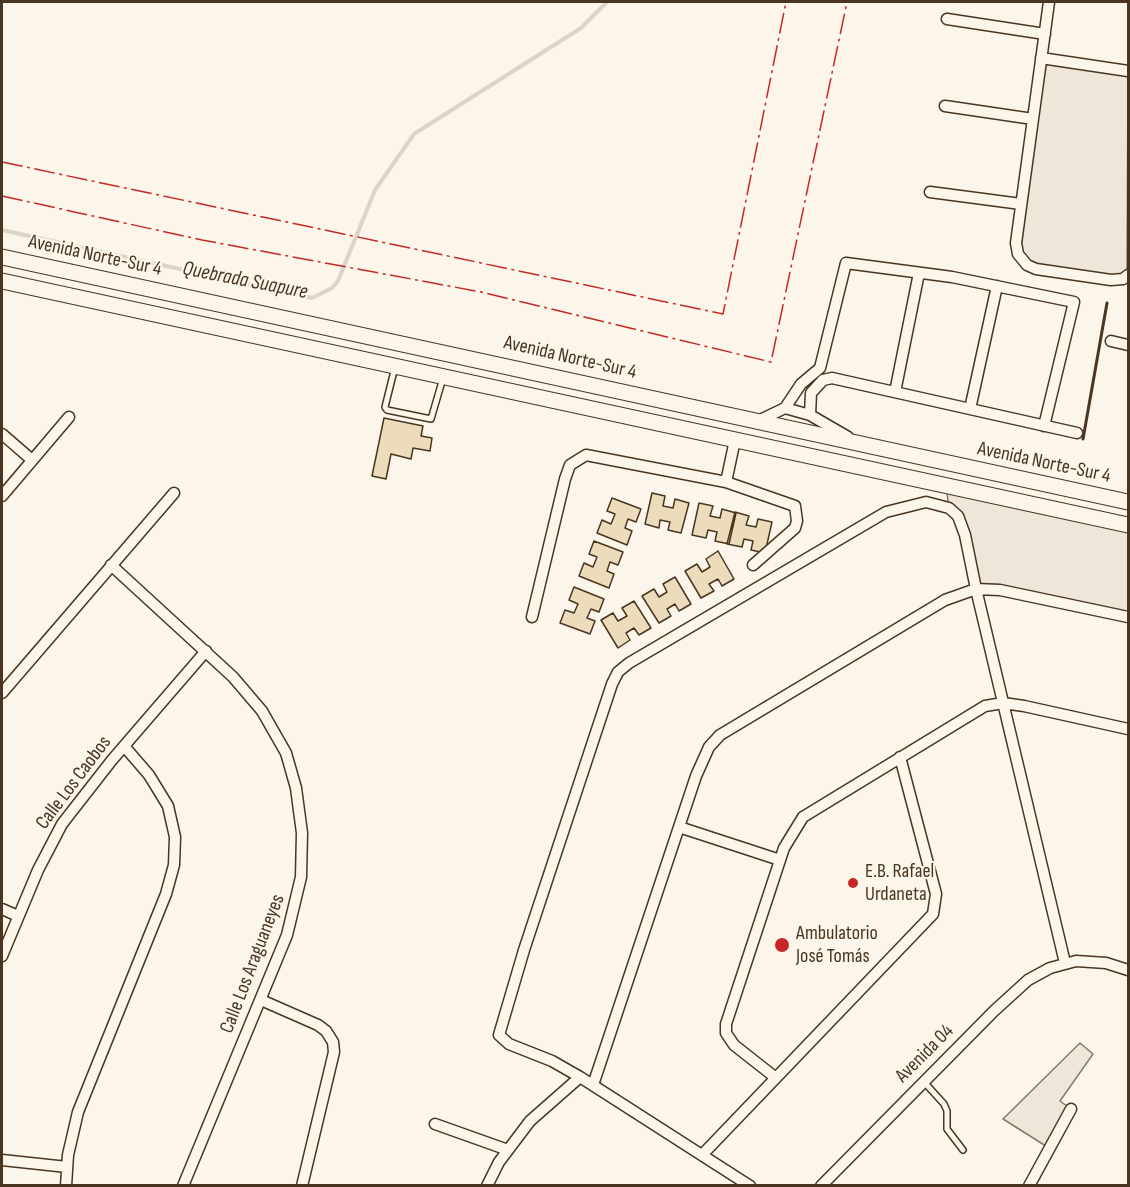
<!DOCTYPE html>
<meta charset="utf-8">
<style>
body{margin:0}
#map{position:relative;width:1130px;height:1187px;overflow:hidden;background:#fbf6e9;font-family:"Sofia Sans Condensed",sans-serif}
canvas{display:block}
.frame{position:absolute;inset:0;border:3px solid #4a3520;pointer-events:none}
</style>
<div id="map">
<canvas width="1130" height="1187"></canvas>
<div class="frame"></div>
</div>
<script>
const g = document.querySelector('canvas').getContext('2d');
g.lineJoin = 'round';
function paint(path, color) { g.fillStyle = color; g.fill(path, 'evenodd'); }
const poly = rows => new Path2D(rows.map(r => 'M' + r).join(''));
function trace(path, color, width, dash) { g.strokeStyle = color; g.lineWidth = width; g.lineCap = dash ? 'butt' : 'round'; g.setLineDash(dash || []); g.stroke(path); }
function label(font, color, halo, rows, align = 'center') {
  g.font = font + ' "Sofia Sans Condensed",sans-serif'; g.lineWidth = 4.5; g.setLineDash([]); g.textBaseline = 'middle'; g.strokeStyle = halo; g.fillStyle = color; for (const [text, x, y, turn = 0] of rows) {
    g.save(); g.translate(x, y); g.rotate((+turn || 0) * Math.PI / 180); g.textAlign = isNaN(turn) ? turn : align; if (halo) g.strokeText(text, 0, 0); g.fillText(text, 0, 0); g.restore();
  }
}
const green = poly([
 [1041,58,1128,71,1127,277,1036,269,1020,258,1041,58],
 [946,486,1128,525,1128,617,976,589,965,535,949,508,946,486],
 [1080,1043,1093,1054,1060,1101,1071,1109,1049,1148,1003,1119,1080,1043]
]);
paint(green, '#ede6d9');
trace(green, '#887966', 1.5);
trace(poly([
 [2,230,312,298,332,288,338,281,375,190,414,134,581,28,607,2]
]), '#dcd4c6', 4);
const building = poly([
 [384,418,423,426,421,436,432,438,430,451,413,448,411,459,391,454,386,479,372,476,384,418],
 [652,493,665,496,663,506,673,508,675,499,689,503,681,533,668,530,670,522,660,520,659,528,645,524,652,493],
 [612,498,641,509,636,522,628,519,625,528,632,531,627,545,597,533,602,520,611,524,615,514,607,511,612,498],
 [699,503,713,506,710,516,720,518,722,509,736,513,729,544,715,541,717,532,708,530,706,538,692,535,699,503],
 [735,512,749,516,746,525,756,527,758,519,772,522,765,553,751,550,753,541,744,539,742,547,727,544,735,512],
 [594,541,623,552,618,565,610,562,607,571,614,574,609,588,579,576,584,563,593,567,597,557,589,554,594,541],
 [718,551,734,579,722,586,718,579,709,584,714,591,701,598,685,571,697,564,702,572,710,567,706,559,718,551],
 [675,577,691,604,679,611,675,604,667,609,671,616,659,623,642,596,654,589,659,597,667,592,663,584,675,577],
 [574,587,604,599,599,612,591,609,587,618,595,621,590,634,560,623,565,610,574,613,578,604,569,600,574,587],
 [634,601,651,628,639,635,634,628,626,633,630,640,618,648,601,620,613,613,618,621,627,616,622,608,634,601]
]);
paint(building, '#ecdcbc');
trace(building, '#4a3520', 1.5);
const service = poly([
 [395,367,385,407,387,410,431,419,443,378],
 [924,1082,944,1104,947,1111,947,1129,963,1150]
]);
const minor = poly([
 [1049,2,1016,243,1018,254,1027,265,1036,269,1111,280,1123,279,1128,275],
 [947,19,1045,34],
 [1041,58,1128,71],
 [945,106,1033,119],
 [930,192,1021,204],
 [1111,341,1128,345],
 [895,392,919,273],
 [785,408,810,415],
 [970,409,997,286],
 [758,421,785,408,801,384,820,368,846,263,952,277,1074,302,1044,426],
 [2,434,32,460],
 [848,437,810,415,811,393,823,380,832,378,1077,433],
 [726,482,735,440],
 [2,496,69,417],
 [111,565,233,677,262,711,286,753,296,788,302,833,301,877,287,935,183,1186],
 [532,617,565,479,570,465,586,455,726,482,795,506,797,521,795,528,753,565],
 [2,693,174,493],
 [679,827,780,860],
 [2,909,18,916],
 [2,956,38,870,62,824,112,760,206,651],
 [261,1000,318,1025,326,1031,333,1042,334,1052,302,1186],
 [776,1078,734,1045,726,1033,726,1024,784,848,803,817,985,706,1003,703,1024,706,1128,729],
 [593,1085,696,776,709,747,720,735,945,600,976,589,1000,590,1128,617],
 [435,1124,508,1150],
 [702,1155,933,914,936,894,900,757],
 [2,1160,67,1167],
 [66,1186,68,1155,78,1112,166,894,174,865,175,837,168,806,149,775,124,746],
 [487,1186,499,1162,530,1121,580,1077],
 [750,1186,580,1077,552,1061,509,1044,499,1035,524,950,612,684,618,672,629,663,886,512,926,502,949,508,958,516,965,535,976,589,1065,963],
 [821,1186,994,1011,1028,980,1050,968,1076,961,1106,963,1128,970],
 [1029,1186,1071,1109]
]);
const secondary = poly([
 [2,257,1128,502],
 [2,281,1128,525]
]);
trace(service, '#4a3520', 8);
trace(minor, '#4a3520', 13);
trace(secondary, '#4a3520', 17);
trace(service, '#fbf6e9', 5);
trace(minor, '#fbf6e9', 10);
trace(secondary, '#fbf6e9', 15);
trace(poly([
 [1083,439,1107,303]
]), '#4a3520', 3);
trace(poly([
 [2,162,723,314,786,2],
 [2,196,202,240,481,292,771,362,847,2]
]), '#c62828', 1.5, [21, 4.5, 3, 4.5]);
for (const [x, y, r, color] of [
 [853,883,6,"#c62828"],
 [782,945,8,"#c62828"]
]) { const dot = new Path2D(); dot.arc(x, y, r, 0, 2 * Math.PI); g.fillStyle = color; g.fill(dot); trace(dot, '#fbf6e9', 2); }
label('20px', '#4a3520', '#fbf6e9', [
 ["Avenida Norte-Sur 4",95,256,12],
 ["Avenida Norte-Sur 4",570,358,13],
 ["Avenida Norte-Sur 4",1044,463,12],
 ["Calle Los Caobos",74,783,-53],
 ["Calle Los Araguaneyes",253,964,-69],
 ["Avenida 04",925,1054,-45]
]);
label('20px', '#4a3520', '#fbf6e9', [
 ["E.B. Rafael",865,872],
 ["Urdaneta",865,895],
 ["Ambulatorio",796,934],
 ["José Tomás",796,957]
], 'left');
label('italic 21px', '#4a3520', '#fbf6e9', [
 ["Quebrada Suapure",245,281,11]
]);
</script>
